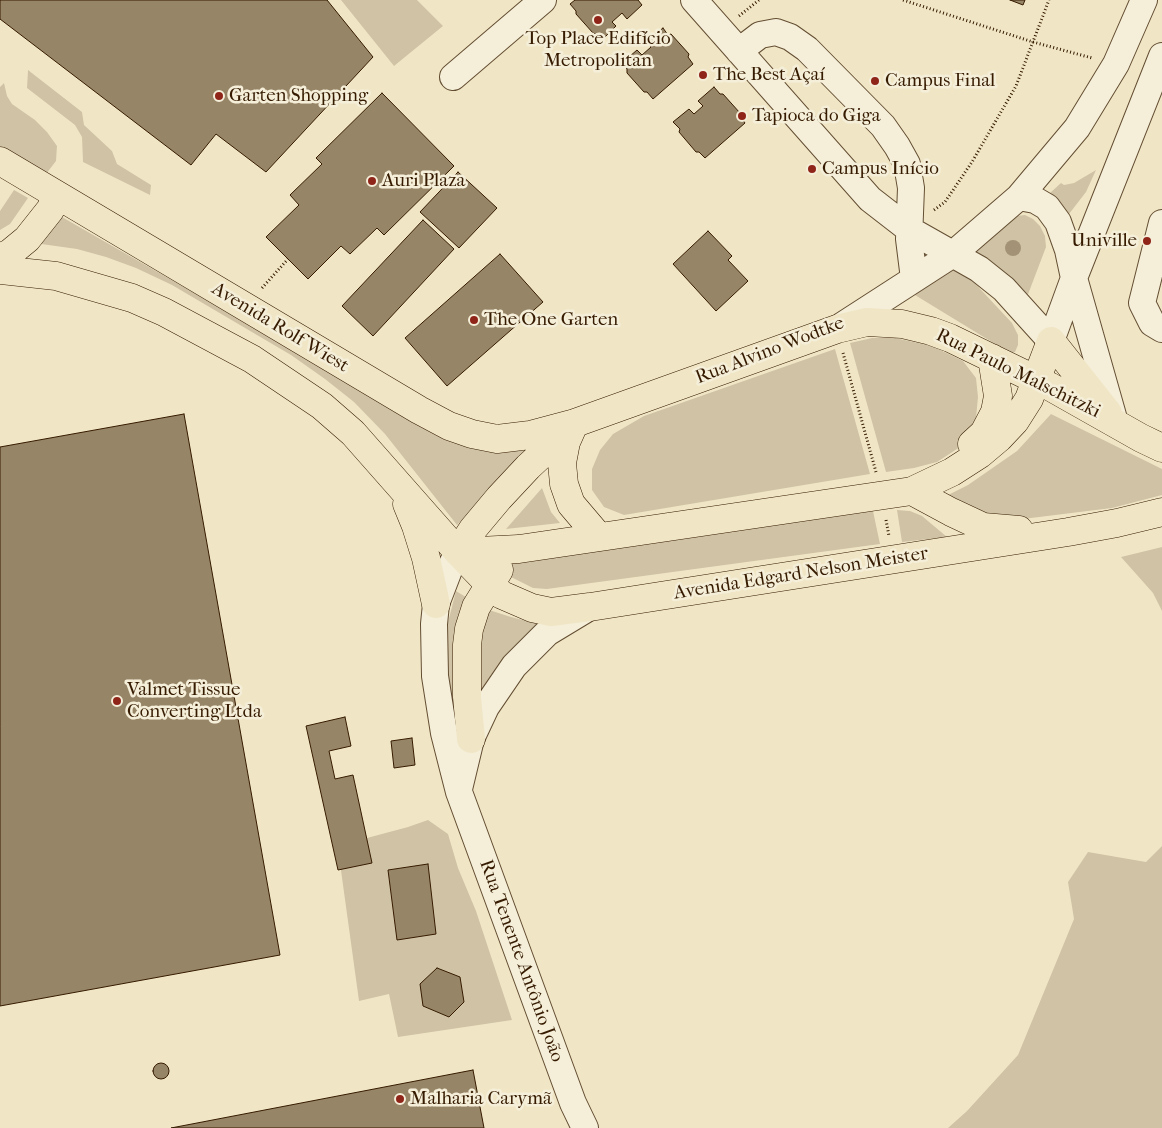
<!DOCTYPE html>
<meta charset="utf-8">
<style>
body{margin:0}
canvas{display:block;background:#f0e6c6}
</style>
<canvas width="1162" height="1128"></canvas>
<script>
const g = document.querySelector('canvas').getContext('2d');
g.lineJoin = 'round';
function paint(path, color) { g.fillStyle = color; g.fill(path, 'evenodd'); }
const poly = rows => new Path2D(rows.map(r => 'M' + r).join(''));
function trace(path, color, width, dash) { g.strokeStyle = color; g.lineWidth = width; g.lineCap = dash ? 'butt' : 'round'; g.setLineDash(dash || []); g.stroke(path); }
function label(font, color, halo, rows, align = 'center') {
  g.font = font + ' "IM FELL French Canon",serif'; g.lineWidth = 5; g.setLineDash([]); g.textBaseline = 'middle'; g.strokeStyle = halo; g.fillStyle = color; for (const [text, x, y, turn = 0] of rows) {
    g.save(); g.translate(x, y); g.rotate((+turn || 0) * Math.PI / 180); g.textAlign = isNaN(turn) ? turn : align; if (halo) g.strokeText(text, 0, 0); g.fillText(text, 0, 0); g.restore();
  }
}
paint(poly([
 [341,0,417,0,443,26,394,66],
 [28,70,82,112,84,125,112,151,117,164,151,185,150,195,83,162,82,137,75,125,27,88],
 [4,83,7,96,12,104,35,120,47,132,57,146,56,161,46,174,0,147,0,87],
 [1096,170,1086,192,1069,214,1050,193,1061,183,1064,185,1074,183],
 [14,190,28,198,10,224,0,230,0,211],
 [55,213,448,439,482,448,527,451,457,525,385,434,354,402,325,379,291,355,172,285,136,268,106,257,77,249,34,243],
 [1025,215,1033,219,1040,226,1045,236,1046,247,1027,297,976,251,1016,216],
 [948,270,961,272,969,277,1012,323,1018,335,1018,345,1015,352,1011,353,1005,350,910,292],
 [872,338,895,338,932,346,963,361,976,378,978,397,976,418,968,437,960,447,937,462,914,468,886,472,850,343],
 [835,349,870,474,624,515,604,507,592,490,592,469,600,450,613,434,644,416],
 [1051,414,1162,469,1162,495,1112,508,1023,519,994,516,969,508,948,495,968,485,1017,451],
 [542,488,551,512,560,523,506,529],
 [897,510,910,511,922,516,947,537,902,542],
 [873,511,880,544,547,589,533,588,511,577,507,573,509,564,520,558],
 [1162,547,1162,611,1153,593,1121,557],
 [456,591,469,599,457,710,454,714,445,684,445,634],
 [486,609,511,617,546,626,476,709,475,664],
 [428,820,448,834,458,868,476,911,512,1020,398,1037,389,994,359,1001,339,856,366,851,367,838,408,827],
 [1162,846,1162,1128,948,1128,967,1111,1018,1055,1074,919,1068,882,1088,852,1146,862]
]), '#d0c3a5');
const building = poly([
 [0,0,327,0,373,57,266,172,216,134,191,165,0,19,0,0],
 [575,0,638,0,642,5,627,19,622,13,612,22,616,26,602,40,596,34,593,33,576,14,576,11,570,4,575,0],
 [1010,0,1025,0,1023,5,1010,0],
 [663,28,668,35,671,34,689,54,688,57,693,64,653,99,647,92,644,92,627,73,627,69,622,63,637,50,642,55,651,47,647,41,663,28],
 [714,87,720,94,723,94,740,113,740,116,745,123,705,158,699,152,696,152,679,132,680,129,673,122,689,109,694,114,703,106,698,101,714,87],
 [382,93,454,166,384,235,377,228,350,254,341,246,308,279,266,237,299,205,290,195,322,164,316,158,382,93],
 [458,172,497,208,459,248,420,212,458,172],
 [423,220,454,249,373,336,342,306,423,220],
 [708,231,732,256,728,260,748,281,716,311,673,264,708,231],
 [500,254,543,302,447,386,405,338,500,254],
 [184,414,280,955,0,1006,0,447,184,414],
 [345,717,351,746,329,751,335,779,353,775,372,863,338,870,306,726,345,717],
 [412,738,415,765,394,768,391,741,412,738],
 [428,864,436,934,397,940,388,870,428,864],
 [437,968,460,977,464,1002,449,1017,423,1006,420,984,437,968],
 '153 1071a8 8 0 1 1 16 0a8 8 0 1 1-16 0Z',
 [473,1070,484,1128,171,1128,473,1070]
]);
paint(building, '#978567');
trace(building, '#361b01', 1);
const minor = poly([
 [694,0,870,199,910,230,979,269,1004,289,1051,341],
 [739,51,760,35,776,32,790,37,807,49,883,126,897,146,907,164,911,188,909,239,914,279],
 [453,77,543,0],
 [1019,197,1035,200,1047,207,1058,222,1068,250,1074,278,1114,419],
 [1162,223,1142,303,1152,323,1162,329],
 [840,327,953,254,1019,197,1077,128,1116,64,1144,0],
 [1051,341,1074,278,1162,56],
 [458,552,449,570,436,604,434,624,435,676,444,733,459,792,573,1103,585,1128],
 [459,789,471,739,486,707,514,666,547,633,590,607]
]);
const major = poly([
 [0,161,419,410,449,426,472,434,497,439,530,435,575,423,837,329,867,322,902,324,931,331,950,338,1049,386,1141,438,1162,448],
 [0,258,10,253,27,239,50,210,57,196],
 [0,270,56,276,132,298,164,312,252,359,322,406,353,433,458,552,489,584,502,595,532,608,551,612,590,607,1068,532,1117,523,1162,512],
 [1051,341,1108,413],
 [574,424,566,442,562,463,564,484,571,504,599,537],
 [972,444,984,433,995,412,998,396,992,358],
 [912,491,951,512,983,527,1019,530],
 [407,504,416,526,426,558,436,604],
 [458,552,519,549,912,491,952,472,980,454,999,438,1015,421,1029,399,1051,341],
 [458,552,473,529,499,498,528,467,572,426],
 [471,739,467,697,467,645,469,629,476,607,499,570]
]);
trace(minor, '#644e32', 28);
trace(major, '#361b01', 29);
trace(poly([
 [903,0,1033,42,1092,58],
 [739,16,759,0],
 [934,210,945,202,972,162,1016,86,1049,0],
 [262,288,288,259],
 [843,353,876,472],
 [886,520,889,536]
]), '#361b01', 3, [1, 2.5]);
trace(minor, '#f5efda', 26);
trace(major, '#f0e6c6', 28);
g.fillStyle = '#a39275';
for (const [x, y] of [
 [1013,248]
]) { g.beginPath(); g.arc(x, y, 8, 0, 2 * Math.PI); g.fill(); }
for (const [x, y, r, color] of [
 [598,20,5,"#8f2418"],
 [703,75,5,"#8f2418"],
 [875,81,5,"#8f2418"],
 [219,96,5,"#8f2418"],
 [742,116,5,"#8f2418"],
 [812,169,5,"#8f2418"],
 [372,181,5,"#8f2418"],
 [1147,241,5,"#8f2418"],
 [474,320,5,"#8f2418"],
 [117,701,5,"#8f2418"],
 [400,1099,5,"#8f2418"]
]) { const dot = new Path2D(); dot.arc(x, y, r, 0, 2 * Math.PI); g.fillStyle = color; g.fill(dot); trace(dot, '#f5efda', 2); }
label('19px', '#361b01', '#f5efda', [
 ["Top Place Edifício",598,39,"center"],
 ["Metropolitan",598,61,"center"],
 ["The Best Açaí",713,75],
 ["Campus Final",885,81],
 ["Garten Shopping",229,96],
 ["Tapioca do Giga",752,116],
 ["Campus Início",822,169],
 ["Auri Plaza",382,181],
 ["Univille",1137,241,"right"],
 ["The One Garten",484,320],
 ["Valmet Tissue",127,690],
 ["Converting Ltda",127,712],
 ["Malharia Carymã",410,1099]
], 'left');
label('19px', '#361b01', '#f5efda', [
 ["Avenida Rolf Wiest",280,328,31],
 ["Rua Alvino Wodtke",770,351,-21],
 ["Rua Paulo Malschitzki",1018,374,26],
 ["Avenida Edgard Nelson Meister",801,574,-9],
 ["Rua Tenente Antônio João",521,961,70]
]);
</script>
